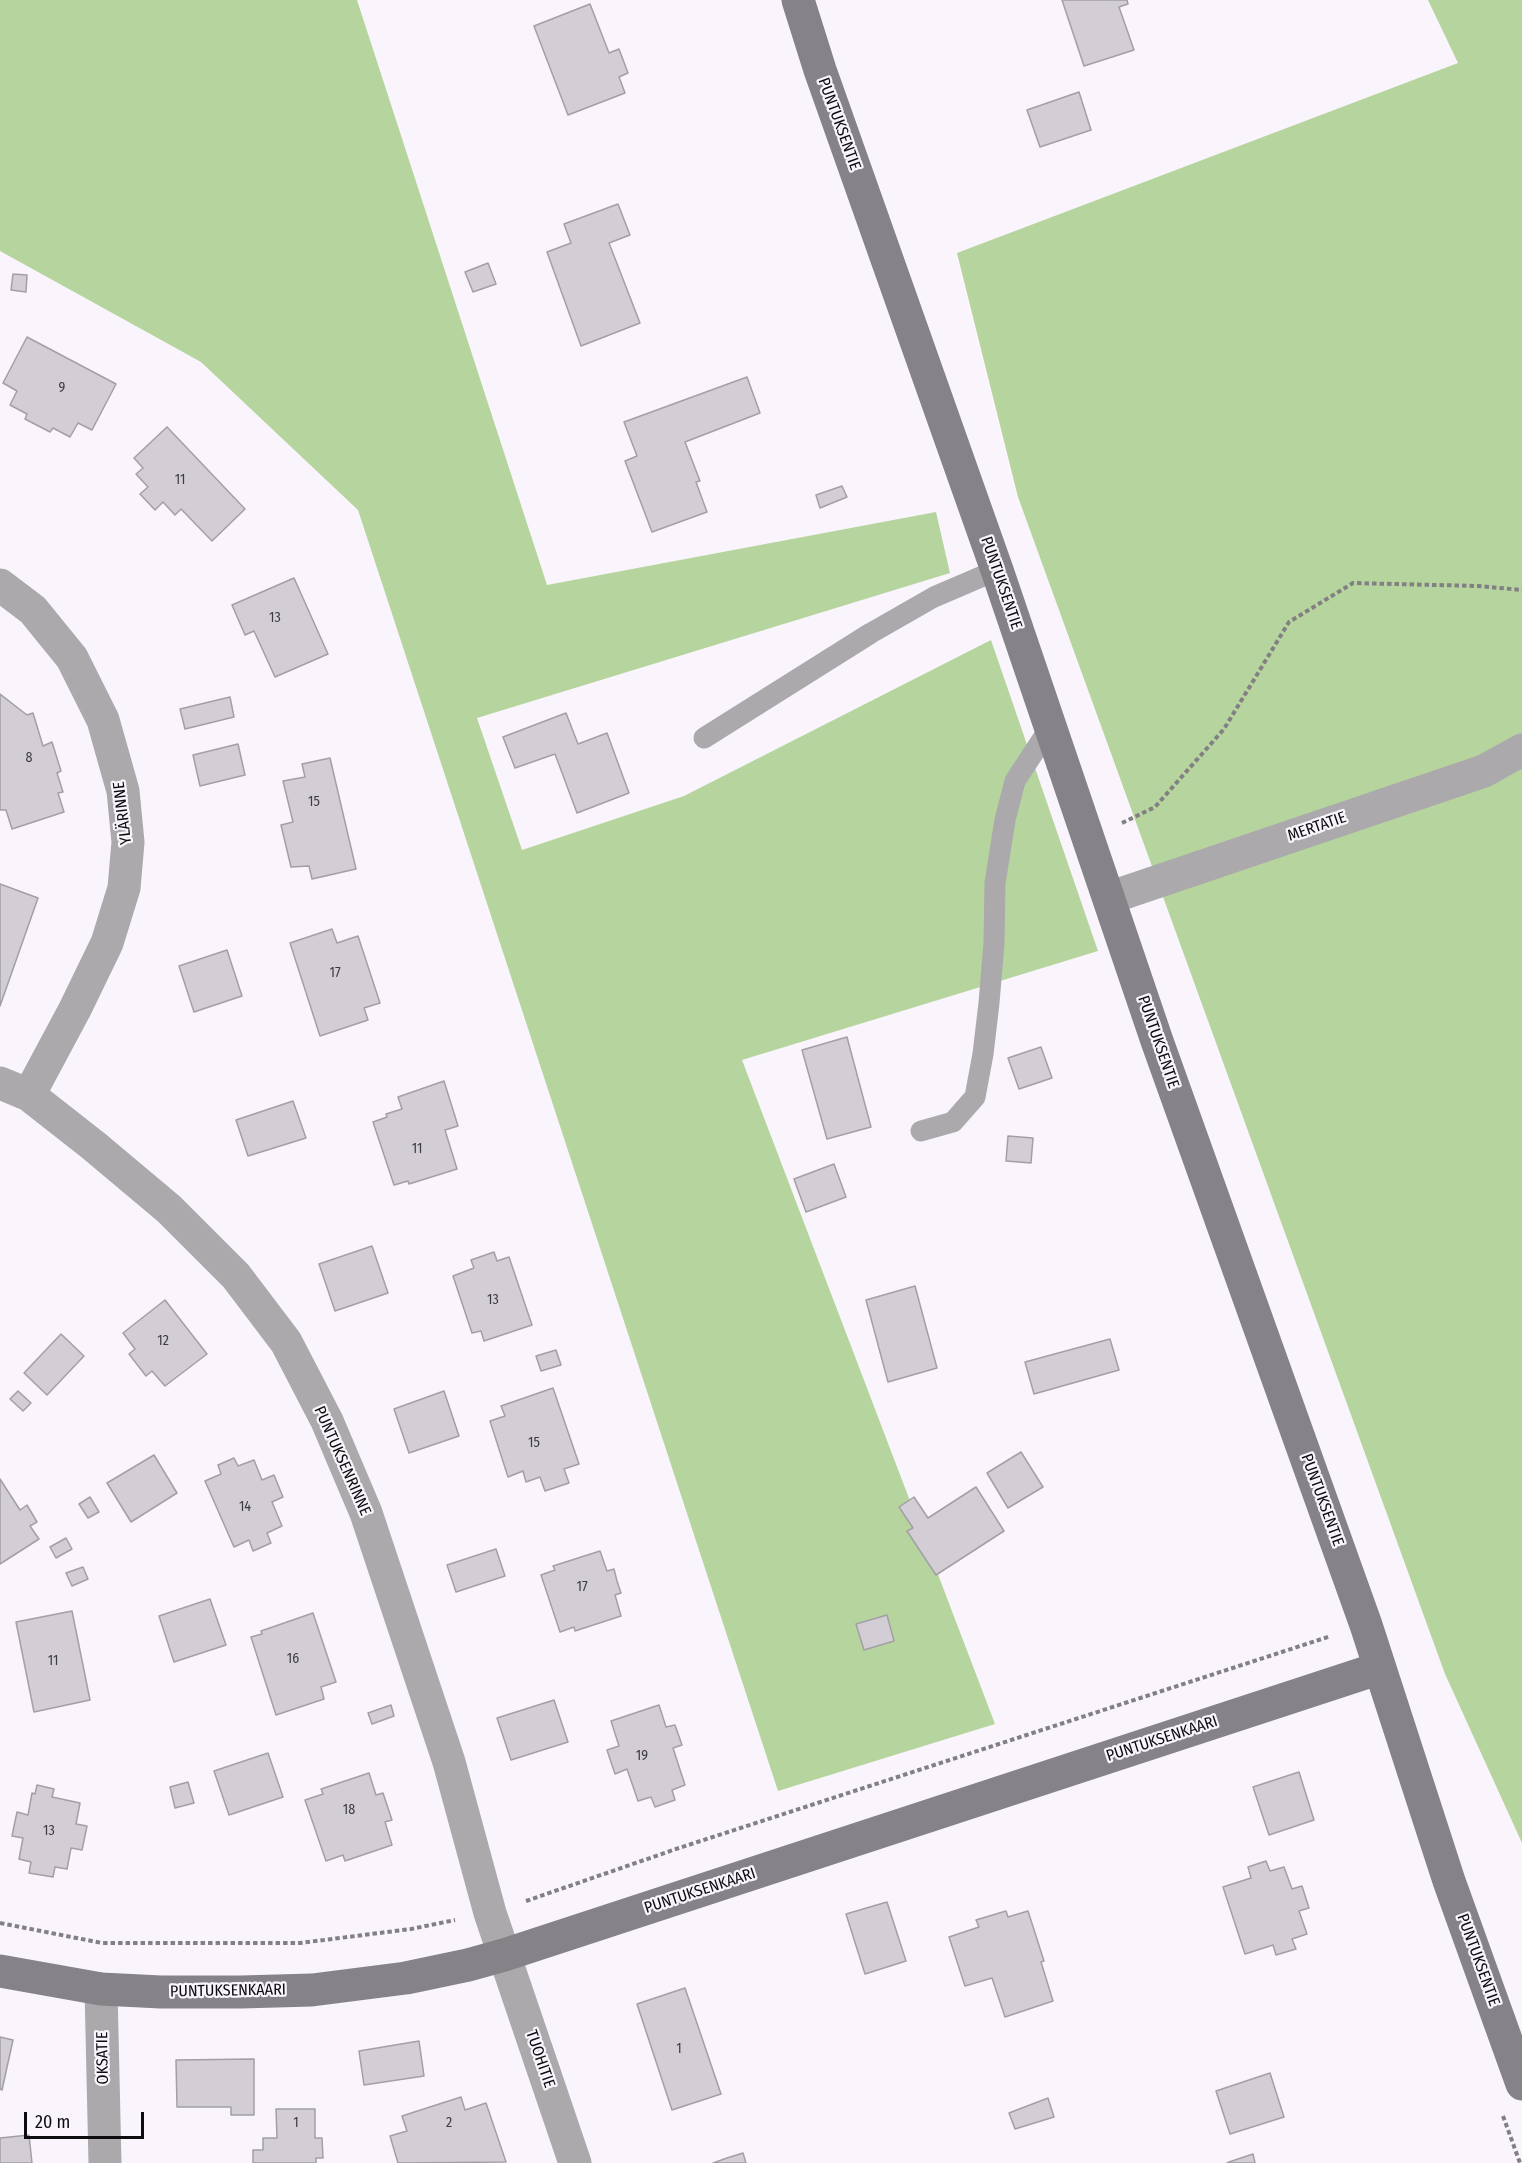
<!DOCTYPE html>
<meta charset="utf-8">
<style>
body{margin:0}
#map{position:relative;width:1522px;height:2163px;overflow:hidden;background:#faf5fc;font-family:"Fira Sans Condensed",sans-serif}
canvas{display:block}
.scale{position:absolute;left:24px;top:2112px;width:120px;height:27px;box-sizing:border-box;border:3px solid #0d0c0e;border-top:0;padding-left:8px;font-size:18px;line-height:21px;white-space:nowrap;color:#0d0c0e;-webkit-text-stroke:4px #faf5fc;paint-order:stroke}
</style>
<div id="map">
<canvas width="1522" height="2163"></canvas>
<div class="scale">20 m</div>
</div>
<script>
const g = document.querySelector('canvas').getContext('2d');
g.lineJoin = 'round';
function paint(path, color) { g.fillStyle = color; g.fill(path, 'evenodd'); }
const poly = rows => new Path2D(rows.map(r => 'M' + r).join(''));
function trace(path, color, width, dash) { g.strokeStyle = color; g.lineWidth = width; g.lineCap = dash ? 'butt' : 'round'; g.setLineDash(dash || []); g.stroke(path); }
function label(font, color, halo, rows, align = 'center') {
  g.font = font + ' "Fira Sans Condensed",sans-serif'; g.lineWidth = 4.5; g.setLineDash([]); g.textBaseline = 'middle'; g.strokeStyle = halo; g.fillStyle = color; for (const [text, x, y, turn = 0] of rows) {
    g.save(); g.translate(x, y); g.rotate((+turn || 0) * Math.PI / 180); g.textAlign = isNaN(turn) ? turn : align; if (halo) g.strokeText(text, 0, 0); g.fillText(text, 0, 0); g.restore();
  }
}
paint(poly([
 [0,0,357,0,547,585,936,512,950,573,477,718,522,850,684,796,991,640,1098,951,742,1060,995,1724,778,1791,358,510,201,362,0,251],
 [1428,0,1522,0,1522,1843,1445,1674,1018,497,957,253,1458,63]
]), '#b6d49d');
const building = poly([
 [1062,0,1127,0,1128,4,1119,7,1134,50,1084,66,1062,0],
 [590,4,609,53,619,49,628,73,619,77,625,93,568,115,534,26,590,4],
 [1079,92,1091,130,1040,147,1027,110,1079,92],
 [618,204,630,235,609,243,640,323,581,346,547,252,571,243,564,224,618,204],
 [488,263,496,284,473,292,465,272,488,263],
 [13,274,27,275,26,292,11,290,13,274],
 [27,337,116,384,92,430,78,423,70,437,53,428,50,432,25,419,27,414,10,405,17,391,3,383,27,337],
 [747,377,760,413,685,442,700,481,696,482,707,512,652,532,625,461,637,456,624,422,747,377],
 [167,427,245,509,212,541,181,509,175,515,163,502,155,510,140,494,148,487,136,474,143,468,134,458,167,427],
 [842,486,847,497,820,508,816,495,842,486],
 [294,578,328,654,275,677,254,631,245,635,232,605,294,578],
 [0,694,27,715,33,713,43,746,52,742,61,771,57,773,63,792,58,793,64,812,12,829,6,810,0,810,0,694],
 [230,697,234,717,185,729,180,709,230,697],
 [566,713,578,744,607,733,629,793,577,813,555,754,515,768,503,737,566,713],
 [238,744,245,775,200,786,193,755,238,744],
 [330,758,356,869,312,879,309,866,291,867,281,825,293,822,283,781,305,777,302,764,330,758],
 [0,884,38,898,0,1006,0,884],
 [332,929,337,943,358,936,380,1003,364,1008,368,1020,320,1036,290,943,332,929],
 [227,950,242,996,194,1012,179,966,227,950],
 [847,1037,871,1127,827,1139,802,1050,847,1037],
 [1041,1047,1052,1078,1019,1089,1008,1058,1041,1047],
 [444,1081,458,1126,445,1130,457,1169,409,1184,408,1181,394,1185,373,1122,387,1117,386,1114,402,1109,398,1097,444,1081],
 [293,1101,306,1138,248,1156,236,1120,293,1101],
 [1008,1136,1033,1138,1031,1163,1006,1161,1008,1136],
 [834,1164,846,1197,806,1212,794,1179,834,1164],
 [372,1246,388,1293,335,1311,319,1264,372,1246],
 [494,1252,497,1261,509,1257,532,1325,484,1341,481,1331,472,1333,453,1276,474,1268,471,1260,494,1252],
 [915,1286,937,1368,888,1382,866,1300,915,1286],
 [165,1300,207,1354,165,1386,152,1371,146,1376,129,1354,135,1349,123,1333,165,1300],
 [61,1334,84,1356,47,1395,24,1373,61,1334],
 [1110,1339,1119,1370,1034,1394,1025,1362,1110,1339],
 [556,1350,561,1365,541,1371,536,1356,556,1350],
 [553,1388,579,1464,564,1469,569,1483,545,1491,540,1477,526,1482,523,1471,508,1477,490,1421,505,1416,501,1406,553,1388],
 [18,1391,31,1403,23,1411,10,1399,18,1391],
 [444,1391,459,1436,409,1453,394,1409,444,1391],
 [1021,1452,1043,1487,1008,1508,987,1473,1021,1452],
 [154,1455,177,1493,131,1522,107,1483,154,1455],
 [234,1458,238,1466,254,1460,262,1480,274,1475,283,1497,272,1502,282,1526,267,1533,271,1543,253,1551,249,1540,234,1547,205,1481,221,1474,218,1465,234,1458],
 [0,1479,20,1510,27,1505,37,1522,30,1526,39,1539,0,1564,0,1479],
 [976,1487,1004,1531,936,1575,907,1531,913,1528,899,1507,914,1497,928,1518,976,1487],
 [90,1497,99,1512,88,1518,79,1504,90,1497],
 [66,1538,72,1549,56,1558,50,1547,66,1538],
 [496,1549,505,1576,456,1592,447,1565,496,1549],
 [600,1551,607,1571,614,1569,617,1581,621,1593,615,1595,621,1616,575,1631,574,1627,560,1632,541,1575,555,1570,553,1566,600,1551],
 [83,1567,88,1579,72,1586,66,1573,83,1567],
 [210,1599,226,1645,174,1662,159,1616,210,1599],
 [72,1611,90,1700,34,1712,16,1622,72,1611],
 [313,1613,336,1682,321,1687,324,1699,276,1715,251,1637,262,1634,261,1631,313,1613],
 [887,1615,894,1641,864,1650,856,1624,887,1615],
 [554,1700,568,1742,511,1760,497,1718,554,1700],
 [391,1705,394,1716,372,1724,368,1713,391,1705],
 [659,1705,666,1727,675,1725,682,1745,673,1748,685,1785,672,1790,675,1800,655,1807,651,1797,638,1801,627,1769,615,1774,607,1750,619,1746,611,1721,659,1705],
 [268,1753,283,1797,229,1815,214,1771,268,1753],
 [1299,1772,1314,1820,1269,1835,1253,1787,1299,1772],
 [369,1773,376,1795,383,1793,392,1820,385,1822,392,1845,345,1861,343,1855,326,1861,305,1800,323,1794,321,1789,369,1773],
 [188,1782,194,1803,175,1808,170,1787,188,1782],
 [37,1785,54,1789,52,1797,80,1803,76,1824,87,1826,82,1850,71,1848,67,1869,55,1867,53,1877,29,1873,31,1862,19,1859,23,1838,12,1836,17,1812,28,1815,32,1793,35,1794,37,1785],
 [1266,1861,1270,1871,1284,1867,1292,1889,1302,1886,1309,1908,1299,1911,1307,1934,1292,1939,1296,1949,1276,1955,1273,1945,1245,1954,1223,1887,1251,1878,1248,1867,1266,1861],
 [887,1902,906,1961,865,1974,846,1914,887,1902],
 [1006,1911,1008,1917,1028,1911,1044,1961,1041,1962,1053,2001,1005,2017,992,1978,965,1986,949,1937,979,1927,976,1920,1006,1911],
 [685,1988,721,2094,672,2110,637,2004,685,1988],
 [0,2037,13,2040,2,2090,0,2089,0,2037],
 [419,2041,424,2076,364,2085,359,2051,419,2041],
 [254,2059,254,2115,231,2115,231,2107,177,2107,176,2060,254,2059],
 [1270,2073,1284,2117,1230,2134,1216,2091,1270,2073],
 [461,2097,465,2110,486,2103,506,2162,398,2163,390,2136,407,2131,402,2116,461,2097],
 [1048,2098,1054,2117,1015,2129,1009,2113,1048,2098],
 [276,2109,315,2109,315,2138,322,2138,323,2158,316,2158,316,2163,253,2163,253,2150,263,2150,263,2138,277,2138,276,2109],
 [29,2135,32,2163,0,2163,0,2138,29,2135],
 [743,2153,746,2163,713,2163,727,2158,743,2153],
 [1253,2154,1255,2163,1227,2163,1229,2162,1253,2154]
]);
paint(building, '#d3ced5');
trace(building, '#a39fa5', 1.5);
trace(poly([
 [1122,823,1155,807,1224,729,1289,622,1353,583,1478,586,1522,590],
 [526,1901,679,1848,1331,1636],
 [0,1923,102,1943,300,1943,411,1929,455,1920],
 [1503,2116,1520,2163]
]), '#838084', 4, [4.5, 3]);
trace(poly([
 [704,738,871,633,934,597,997,570],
 [921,1131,953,1122,975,1097,983,1054,989,1003,994,943,995,883,1005,820,1015,781,1051,726]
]), '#aba9ac', 21);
trace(poly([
 [0,585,33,610,72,658,103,720,123,791,128,842,124,888,107,943,75,1009,29,1095],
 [1109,898,1484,771,1522,750],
 [0,1083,29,1095,94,1146,169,1209,236,1276,286,1342,327,1421,366,1513,449,1762,490,1913,575,2163],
 [101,1989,105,2163]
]), '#aba9ac', 33);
trace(poly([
 [798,0,820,70,997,570,1157,1041,1366,1625,1449,1881,1522,2084],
 [0,1971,101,1989,161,1992,241,1992,312,1990,406,1978,468,1965,504,1955,1380,1668]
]), '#868388', 33);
label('14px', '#3e3c40', null, [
 ["9",62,388],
 ["11",180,480],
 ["13",275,618],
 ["8",29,758],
 ["15",314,802],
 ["17",335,973],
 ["11",417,1149],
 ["13",493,1300],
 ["12",163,1341],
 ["15",534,1443],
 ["14",245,1507],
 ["17",582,1587],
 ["16",293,1659],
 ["11",53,1661],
 ["19",642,1756],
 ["18",349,1810],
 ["13",49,1831],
 ["1",679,2049],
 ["1",296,2123],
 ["2",449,2123]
]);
label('16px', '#0d0c0e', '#faf5fc', [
 ["PUNTUKSENTIE",839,124,70],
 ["PUNTUKSENTIE",1001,583,71],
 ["YLÄRINNE",123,813,-97],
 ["MERTATIE",1317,827,-19],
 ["PUNTUKSENTIE",1158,1042,71],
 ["PUNTUKSENRINNE",342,1461,66],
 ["PUNTUKSENTIE",1322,1500,70],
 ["PUNTUKSENKAARI",1162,1739,-18],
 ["PUNTUKSENKAARI",700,1891,-18],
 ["PUNTUKSENTIE",1478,1960,70],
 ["PUNTUKSENKAARI",228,1991,-1],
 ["OKSATIE",103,2058,-91],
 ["TUOHITIE",540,2059,71]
]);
</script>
